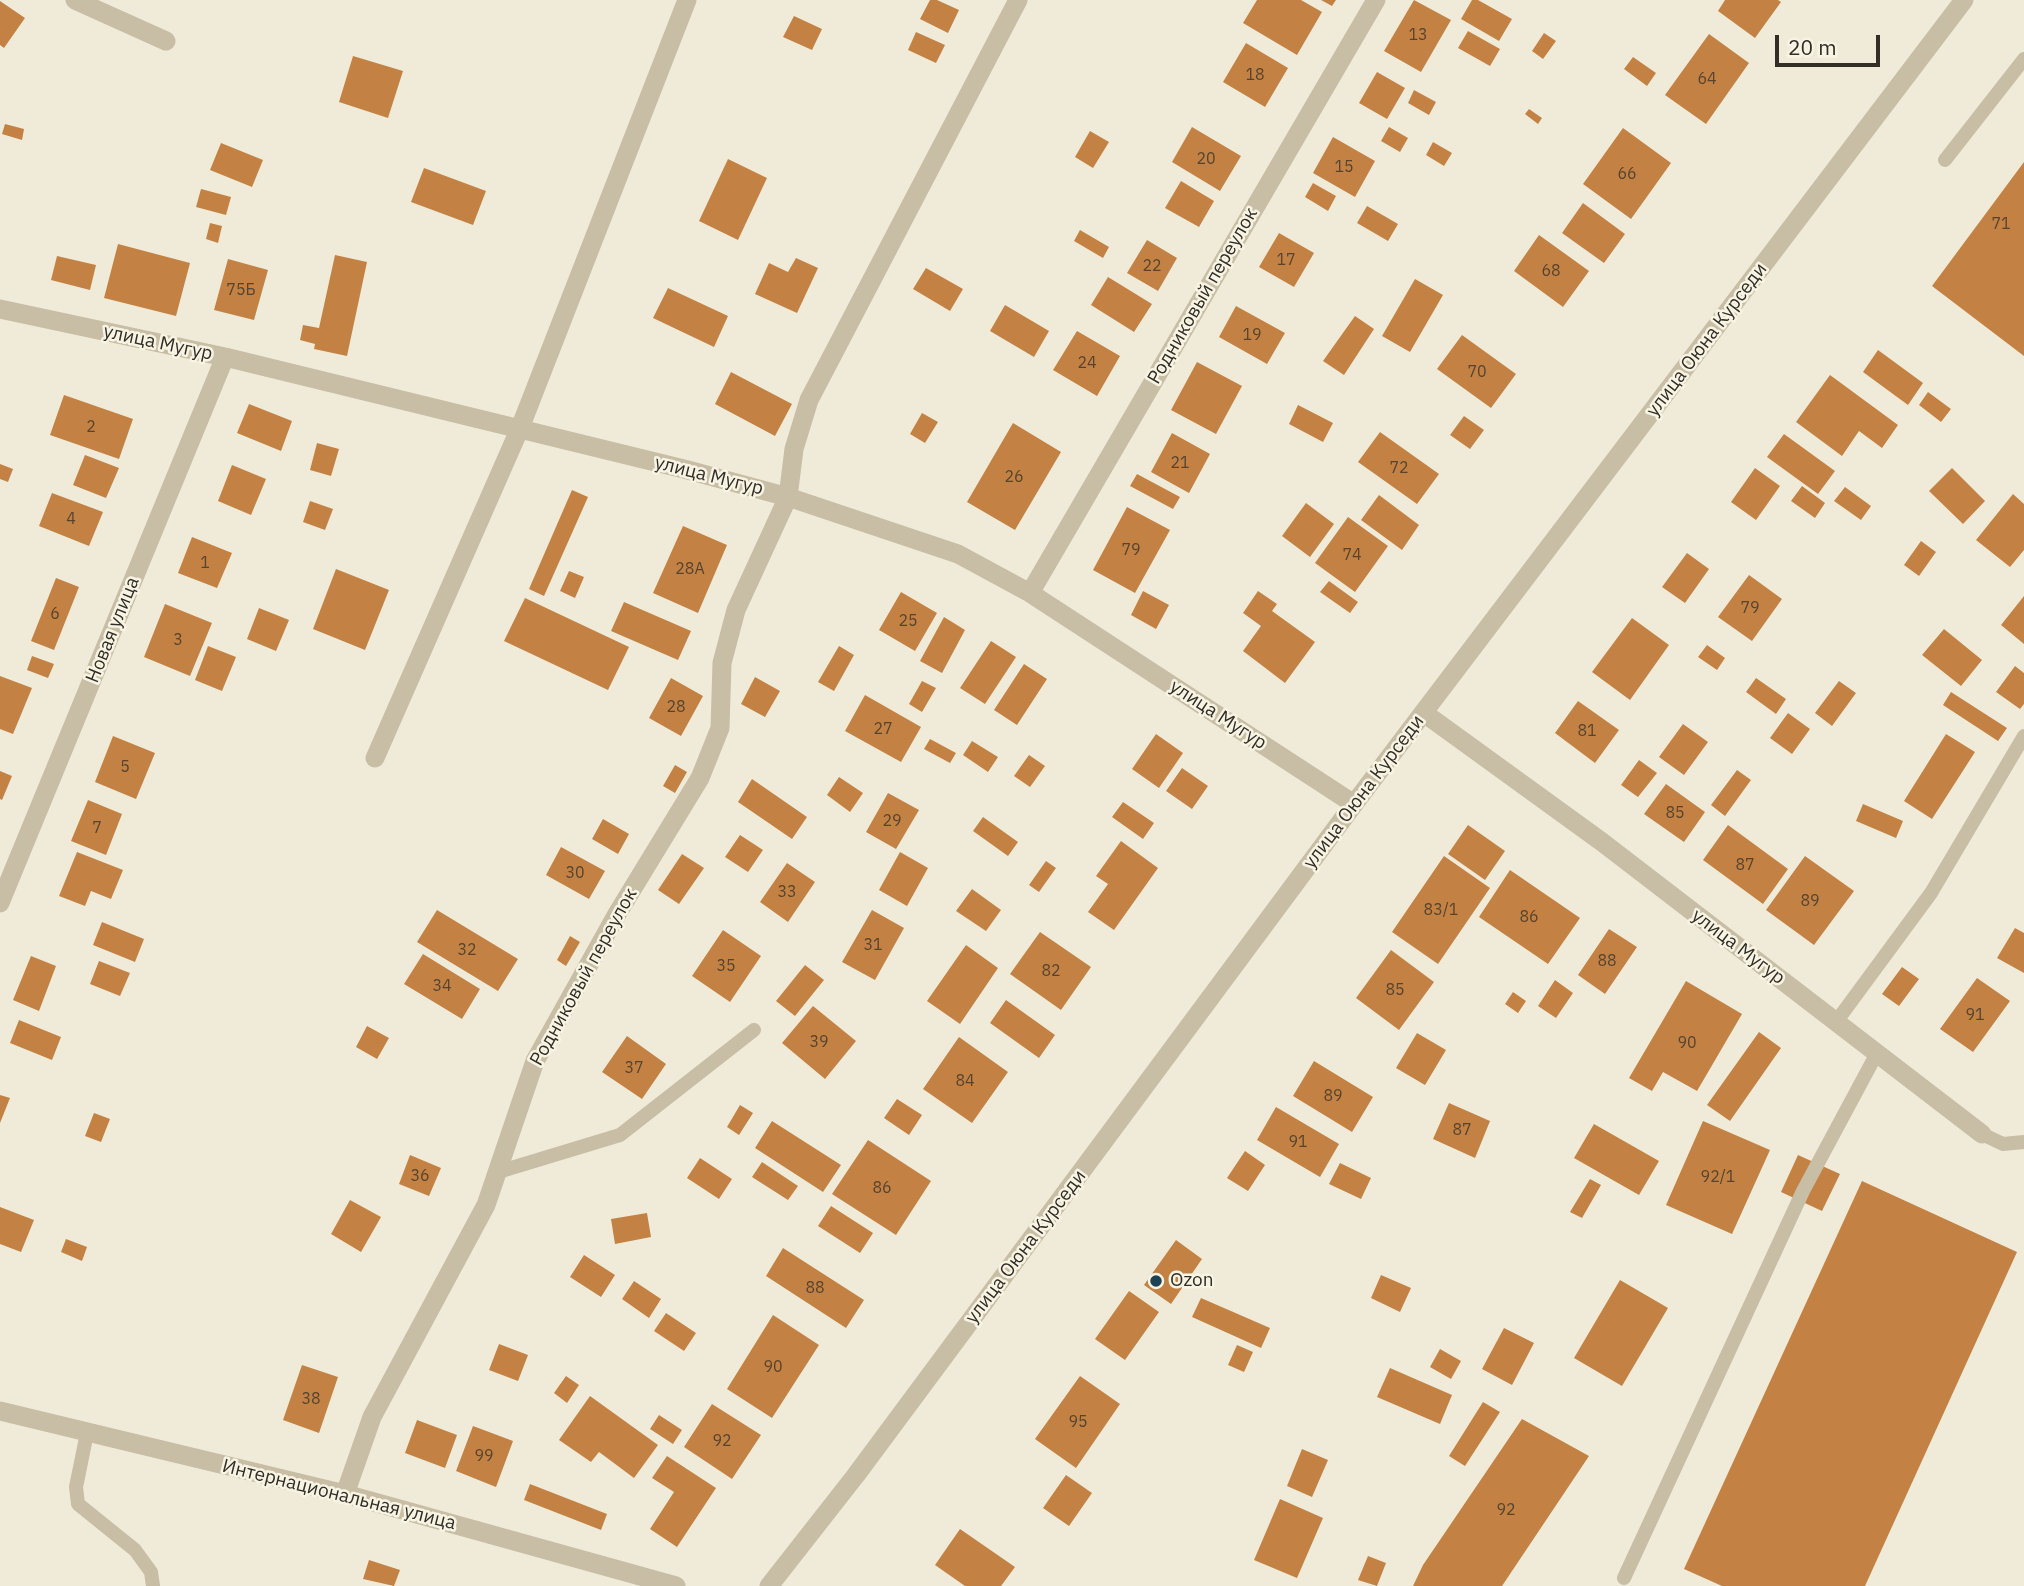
<!DOCTYPE html>
<meta charset="utf-8">
<style>
body{margin:0}
#map{position:relative;width:2024px;height:1586px;overflow:hidden;background:#f0ebd8;font-family:"IBM Plex Sans",sans-serif}
canvas{display:block}
.scale{position:absolute;left:1775px;top:35px;width:105px;height:32px;box-sizing:border-box;border:4px solid #332e26;border-top:0;padding-left:9px;font-size:21px;line-height:24px;white-space:nowrap;color:#332e26;-webkit-text-stroke:5px #f8f4e4;paint-order:stroke}
</style>
<div id="map">
<canvas width="2024" height="1586"></canvas>
<div class="scale">20 m</div>
</div>
<script>
const g = document.querySelector('canvas').getContext('2d');
g.lineJoin = 'round';
function paint(path, color) { g.fillStyle = color; g.fill(path, 'evenodd'); }
const poly = rows => new Path2D(rows.map(r => 'M' + r).join(''));
function trace(path, color, width, dash) { g.strokeStyle = color; g.lineWidth = width; g.lineCap = dash ? 'butt' : 'round'; g.setLineDash(dash || []); g.stroke(path); }
function label(font, color, halo, rows, align = 'center') {
  g.font = font + ' "IBM Plex Sans",sans-serif'; g.lineWidth = 5; g.setLineDash([]); g.textBaseline = 'middle'; g.strokeStyle = halo; g.fillStyle = color; for (const [text, x, y, turn = 0] of rows) {
    g.save(); g.translate(x, y); g.rotate((+turn || 0) * Math.PI / 180); g.textAlign = isNaN(turn) ? turn : align; if (halo) g.strokeText(text, 0, 0); g.fillText(text, 0, 0); g.restore();
  }
}
paint(poly([
 [930,0,937,0,959,10,948,33,920,19],
 [1257,0,1301,0,1322,12,1297,55,1243,23],
 [1321,0,1336,0,1332,6],
 [1414,0,1451,20,1421,72,1384,51],
 [1472,0,1478,0,1512,19,1499,41,1461,19],
 [1725,0,1778,0,1781,2,1755,38,1718,11],
 [0,1,25,18,4,48,0,45],
 [794,16,822,29,812,50,783,37],
 [1468,31,1500,49,1490,66,1458,48],
 [916,32,945,45,936,63,908,50],
 [1544,33,1556,41,1543,59,1532,51],
 [1709,34,1749,63,1706,124,1665,95],
 [1246,43,1288,68,1265,107,1223,82],
 [353,56,403,71,388,118,339,102],
 [1633,57,1656,73,1647,86,1624,69],
 [1377,72,1405,88,1387,119,1359,103],
 [1414,90,1436,102,1429,115,1408,103],
 [1529,109,1542,118,1538,124,1525,114],
 [5,124,24,129,22,140,2,134],
 [1192,127,1241,156,1220,191,1172,162],
 [1389,127,1408,138,1400,152,1381,141],
 [1623,128,1671,163,1631,219,1583,184],
 [1090,131,1109,142,1093,168,1075,157],
 [1333,137,1375,161,1355,197,1313,173],
 [1433,142,1452,153,1444,166,1426,155],
 [221,143,263,160,252,187,210,170],
 [728,159,767,178,738,240,699,221],
 [2024,162,2024,356,1932,286],
 [424,168,486,191,473,225,411,202],
 [1181,181,1214,201,1199,227,1165,208],
 [1313,183,1336,196,1328,211,1305,197],
 [201,189,231,197,226,215,196,207],
 [1583,203,1625,234,1604,263,1562,233],
 [1367,206,1398,224,1388,241,1357,223],
 [210,223,222,226,218,243,206,239],
 [1080,230,1109,247,1103,258,1074,241],
 [1279,233,1314,253,1294,287,1259,267],
 [1539,235,1589,271,1563,307,1514,271],
 [1147,240,1177,258,1158,291,1127,273],
 [118,244,190,263,176,316,104,298],
 [335,255,367,262,347,356,314,349,315,344,300,340,303,325,319,328],
 [57,256,96,265,90,290,51,280],
 [796,258,818,268,797,313,755,294,769,263,788,272],
 [228,259,268,270,254,320,214,310],
 [926,268,963,289,950,311,913,289],
 [1108,277,1152,304,1134,332,1091,305],
 [1415,279,1443,295,1410,352,1382,336],
 [668,288,728,316,714,347,653,318],
 [1005,305,1049,331,1034,357,990,331],
 [1236,306,1285,333,1267,364,1219,337],
 [1355,316,1374,329,1344,375,1323,361],
 [1077,331,1120,356,1097,396,1053,370],
 [1462,335,1516,374,1491,408,1437,369],
 [1878,350,1923,383,1908,405,1863,372],
 [1197,362,1242,386,1216,434,1171,410],
 [731,372,792,404,775,436,715,404],
 [1830,375,1898,425,1882,448,1859,431,1842,456,1796,422],
 [1928,392,1951,409,1941,422,1919,405],
 [64,395,133,419,119,459,50,435],
 [249,404,292,421,281,451,237,433],
 [1298,405,1333,423,1323,442,1289,424],
 [922,413,938,422,925,443,910,434],
 [1464,416,1484,430,1470,449,1450,435],
 [1013,423,1061,452,1015,530,967,502],
 [1380,432,1439,474,1417,504,1358,462],
 [1172,433,1210,454,1189,493,1151,472],
 [1784,434,1835,471,1818,494,1767,457],
 [317,443,339,449,331,476,310,470],
 [85,455,119,468,106,498,73,485],
 [0,464,13,469,8,482,0,479],
 [232,465,266,479,251,515,218,501],
 [1755,468,1780,486,1756,520,1731,502],
 [1952,468,1985,501,1963,524,1929,491],
 [1137,474,1180,497,1173,509,1130,486],
 [1802,486,1825,503,1815,518,1791,501],
 [1845,487,1871,506,1861,520,1834,501],
 [572,490,588,497,544,596,529,589],
 [52,493,103,512,89,546,39,526],
 [2013,494,2024,504,2024,550,2010,567,1976,540],
 [1379,495,1419,525,1402,550,1361,520],
 [310,501,333,509,325,530,303,522],
 [1306,503,1334,524,1310,557,1282,536],
 [1127,507,1170,530,1135,593,1093,570],
 [1348,517,1388,546,1355,592,1315,563],
 [683,526,727,545,698,613,653,593],
 [192,537,232,553,217,588,178,573],
 [1921,541,1936,552,1919,576,1904,565],
 [1687,553,1709,569,1685,603,1662,587],
 [336,569,389,590,365,650,313,629],
 [569,571,584,577,575,598,560,591],
 [1749,575,1782,599,1752,641,1718,617],
 [56,578,79,587,54,650,31,641],
 [1329,581,1358,602,1350,613,1320,592],
 [1143,591,1169,605,1156,629,1131,615],
 [1258,591,1277,604,1272,611,1315,642,1285,683,1243,651,1261,626,1243,613],
 [901,592,937,613,915,651,879,630],
 [2024,596,2024,644,2001,625],
 [525,598,629,647,608,690,504,641],
 [624,602,691,631,678,660,611,631],
 [165,604,212,623,190,676,144,657],
 [259,608,289,620,276,651,247,639],
 [944,617,965,630,942,673,920,661],
 [1632,618,1669,645,1630,700,1592,672],
 [1944,629,1982,660,1961,686,1922,655],
 [991,641,1016,657,985,704,960,688],
 [1707,645,1725,658,1717,670,1698,657],
 [208,646,236,657,222,691,195,680],
 [839,646,854,655,834,691,818,682],
 [32,656,54,664,48,678,27,670],
 [1024,664,1047,679,1017,725,994,710],
 [2015,666,2024,673,2024,704,2020,709,1996,692],
 [0,676,32,688,13,734,0,729],
 [755,677,780,691,765,717,741,704],
 [671,678,703,696,681,736,649,718],
 [1756,678,1786,699,1776,714,1746,692],
 [922,681,936,688,922,712,909,704],
 [1839,681,1856,693,1832,726,1815,713],
 [1951,692,2007,728,1998,741,1943,705],
 [865,695,921,727,901,762,845,731],
 [1578,701,1619,730,1595,763,1555,733],
 [1788,713,1810,729,1792,754,1770,738],
 [1683,724,1708,742,1684,775,1659,757],
 [1156,734,1183,753,1159,788,1132,769],
 [1946,734,1975,752,1932,819,1904,801],
 [113,736,155,753,136,799,95,782],
 [930,739,956,753,950,763,924,749],
 [972,741,998,757,988,772,963,755],
 [1029,755,1045,766,1030,787,1014,776],
 [1639,760,1657,773,1638,797,1621,785],
 [675,765,687,772,675,793,663,786],
 [1182,768,1208,786,1192,809,1166,791],
 [1737,770,1751,780,1725,816,1711,805],
 [0,771,12,776,2,800,0,799],
 [839,777,863,793,850,812,827,795],
 [752,779,807,817,792,839,738,802],
 [1666,784,1705,812,1684,842,1644,814],
 [888,793,919,810,896,849,866,832],
 [88,800,122,814,106,855,71,841],
 [1123,802,1154,823,1143,839,1112,817],
 [1863,804,1903,821,1896,838,1856,821],
 [983,817,1018,842,1008,856,973,831],
 [603,819,629,834,618,854,592,839],
 [1468,825,1505,851,1485,880,1448,854],
 [1728,825,1788,869,1763,904,1703,860],
 [740,835,763,850,748,872,725,857],
 [1121,841,1158,868,1114,930,1088,912,1108,884,1096,876],
 [561,847,605,871,589,899,546,875],
 [77,852,123,870,111,899,91,891,85,906,59,896],
 [900,852,928,868,907,906,879,890],
 [682,854,704,868,679,904,658,890],
 [1444,856,1490,888,1438,964,1392,932],
 [1805,856,1854,891,1814,945,1766,910],
 [1046,861,1056,868,1039,892,1029,885],
 [787,863,815,882,788,922,760,902],
 [1510,870,1580,918,1548,964,1479,917],
 [972,889,1001,910,986,931,956,911],
 [437,910,518,959,498,991,417,942],
 [872,910,904,928,875,980,842,962],
 [102,922,144,939,135,962,93,945],
 [2015,928,2024,933,2024,973,1997,958],
 [1609,929,1637,947,1605,994,1578,975],
 [723,930,761,956,730,1002,692,976],
 [1040,932,1091,967,1061,1010,1010,974],
 [570,936,580,942,566,966,557,960],
 [966,945,998,968,960,1024,927,1001],
 [1391,950,1434,982,1399,1030,1356,998],
 [423,954,480,989,462,1019,404,984],
 [31,956,56,966,39,1011,13,1000],
 [99,961,130,973,120,996,90,984],
 [805,965,824,980,795,1016,776,1001],
 [1902,967,1919,979,1899,1006,1882,994],
 [1977,978,2010,1001,1973,1052,1940,1029],
 [1555,980,1573,993,1556,1018,1538,1006],
 [1686,981,1742,1014,1697,1091,1663,1072,1652,1091,1629,1078],
 [1513,992,1526,1001,1518,1013,1505,1004],
 [1006,1000,1055,1035,1039,1058,990,1023],
 [813,1006,856,1041,825,1079,782,1043],
 [19,1020,61,1037,52,1060,10,1043],
 [367,1026,389,1038,377,1059,356,1047],
 [1759,1032,1781,1048,1730,1121,1707,1105],
 [1417,1033,1446,1050,1425,1085,1396,1068],
 [627,1036,666,1064,642,1099,602,1072],
 [959,1037,1008,1072,972,1123,923,1089],
 [1314,1061,1373,1097,1352,1132,1293,1096],
 [0,1095,10,1098,0,1123],
 [897,1099,922,1115,909,1135,884,1118],
 [1449,1103,1490,1121,1475,1158,1433,1139],
 [740,1105,753,1113,739,1135,727,1127],
 [1276,1107,1339,1144,1320,1177,1257,1140],
 [94,1113,110,1119,101,1142,85,1136],
 [772,1121,841,1165,823,1192,755,1148],
 [1703,1121,1770,1150,1732,1234,1666,1205],
 [1594,1124,1659,1161,1639,1195,1574,1158],
 [868,1140,931,1181,896,1235,832,1194],
 [1245,1151,1265,1165,1248,1191,1227,1178],
 [410,1155,441,1168,429,1196,399,1184],
 [1798,1155,1840,1174,1822,1211,1781,1192],
 [700,1158,732,1179,719,1199,687,1178],
 [762,1162,798,1186,788,1200,752,1177],
 [1340,1163,1371,1178,1361,1199,1329,1184],
 [1590,1179,1601,1185,1582,1218,1570,1212],
 [1862,1181,2017,1252,1865,1586,1722,1586,1684,1569],
 [350,1200,381,1217,361,1252,331,1234],
 [831,1206,873,1233,860,1253,818,1226],
 [0,1207,34,1220,21,1252,0,1244],
 [647,1213,651,1237,615,1244,611,1219],
 [66,1239,87,1247,82,1261,61,1252],
 [1176,1240,1202,1259,1171,1304,1144,1285],
 [783,1248,864,1300,846,1328,766,1276],
 [584,1255,615,1275,601,1297,570,1277],
 [1381,1275,1411,1288,1400,1312,1371,1298],
 [1620,1280,1668,1308,1622,1386,1574,1358],
 [634,1281,661,1299,649,1318,622,1299],
 [1129,1291,1159,1312,1125,1360,1095,1339],
 [1201,1298,1270,1328,1261,1348,1192,1317],
 [666,1313,696,1333,684,1351,654,1331],
 [773,1315,819,1345,772,1418,727,1389],
 [1504,1328,1534,1343,1512,1385,1482,1369],
 [499,1344,528,1355,518,1381,489,1370],
 [1237,1345,1253,1352,1244,1372,1228,1365],
 [1440,1349,1461,1361,1451,1379,1430,1367],
 [302,1365,338,1377,319,1433,283,1420],
 [1390,1368,1452,1395,1440,1424,1377,1397],
 [566,1376,579,1385,567,1403,554,1393],
 [1080,1376,1120,1404,1076,1468,1035,1439],
 [590,1396,658,1445,634,1478,599,1452,591,1462,559,1440],
 [1483,1402,1500,1412,1465,1466,1449,1456],
 [712,1404,761,1435,732,1479,684,1447],
 [659,1415,682,1430,673,1444,650,1429],
 [1522,1419,1589,1456,1502,1586,1413,1586,1423,1565],
 [417,1420,457,1435,445,1468,405,1453],
 [473,1426,513,1441,496,1487,456,1471],
 [1302,1449,1328,1460,1312,1497,1287,1486],
 [667,1456,716,1488,677,1547,650,1529,674,1492,652,1478],
 [1066,1475,1092,1493,1069,1526,1043,1508],
 [530,1484,607,1514,601,1530,524,1500],
 [1280,1499,1323,1518,1297,1578,1254,1560],
 [960,1529,1015,1567,1001,1586,965,1586,935,1565],
 [1368,1556,1386,1563,1377,1586,1358,1580],
 [369,1560,400,1570,394,1586,363,1579]
]), '#c38244');
trace(poly([
 [1945,160,2024,59],
 [1836,1022,1931,893,2024,736],
 [1982,1134,2003,1144,2024,1142],
 [498,1172,620,1135,754,1030],
 [87,1433,76,1487,78,1504,135,1550,151,1572,153,1586],
 [1624,1578,1803,1191,1877,1053]
]), '#c8bda5', 14);
trace(poly([
 [75,0,166,41],
 [0,309,225,357,684,469,788,497,958,554,1030,593,1354,804],
 [1030,593,1376,0],
 [1424,713,1602,842,1982,1134],
 [375,758,520,428,687,0],
 [0,903,225,357],
 [345,1494,372,1417,486,1205,535,1061,617,914,700,778,720,728,722,663,736,610,788,497,794,449,809,400,1018,0]
]), '#c8bda5', 19);
trace(poly([
 [0,1411,345,1494,676,1586],
 [769,1586,856,1475,1354,804,1964,0]
]), '#c8bda5', 19);
for (const [x, y, r, color] of [
 [1156,1281,7,"#1d4254"]
]) { const dot = new Path2D(); dot.arc(x, y, r, 0, 2 * Math.PI); g.fillStyle = color; g.fill(dot); trace(dot, '#f8f4e4', 2.5); }
label('16px', '#57432e', null, [
 ["13",1418,35],
 ["18",1255,75],
 ["64",1707,79],
 ["20",1206,159],
 ["15",1344,167],
 ["66",1627,174],
 ["71",2001,224],
 ["17",1286,260],
 ["22",1152,266],
 ["68",1551,271],
 ["75Б",241,290],
 ["19",1252,335],
 ["24",1087,363],
 ["70",1477,372],
 ["2",91,427],
 ["21",1180,463],
 ["72",1399,468],
 ["26",1014,477],
 ["4",71,519],
 ["79",1131,550],
 ["74",1352,555],
 ["1",205,563],
 ["28А",690,569],
 ["79",1750,608],
 ["6",55,614],
 ["25",908,621],
 ["3",178,640],
 ["28",676,707],
 ["27",883,729],
 ["81",1587,731],
 ["5",125,767],
 ["85",1675,813],
 ["29",892,821],
 ["7",97,828],
 ["87",1745,865],
 ["30",575,873],
 ["33",787,892],
 ["89",1810,901],
 ["83/1",1441,910],
 ["86",1529,917],
 ["31",873,945],
 ["32",467,950],
 ["88",1607,961],
 ["35",726,966],
 ["82",1051,971],
 ["34",442,986],
 ["85",1395,990],
 ["91",1975,1015],
 ["39",819,1042],
 ["90",1687,1043],
 ["37",634,1068],
 ["84",965,1081],
 ["89",1333,1096],
 ["87",1462,1130],
 ["91",1298,1142],
 ["36",420,1176],
 ["92/1",1718,1177],
 ["86",882,1188],
 ["88",815,1288],
 ["90",773,1367],
 ["38",311,1399],
 ["95",1078,1422],
 ["92",722,1441],
 ["99",484,1456],
 ["92",1506,1510]
]);
label('19px', '#332e26', '#f8f4e4', [
 ["Родниковый переулок",1203,296,-60],
 ["улица Оюна Курседи",1707,340,-53],
 ["улица Мугур",158,343,12],
 ["улица Мугур",709,476,14],
 ["Новая улица",113,630,-68],
 ["улица Мугур",1218,715,33],
 ["улица Оюна Курседи",1364,792,-53],
 ["улица Мугур",1738,947,37],
 ["Родниковый переулок",584,977,-61],
 ["улица Оюна Курседи",1026,1247,-53],
 ["Интернациональная улица",339,1495,14]
]);
label('19px', '#332e26', '#f8f4e4', [
 ["Ozon",1170,1281]
], 'left');
</script>
